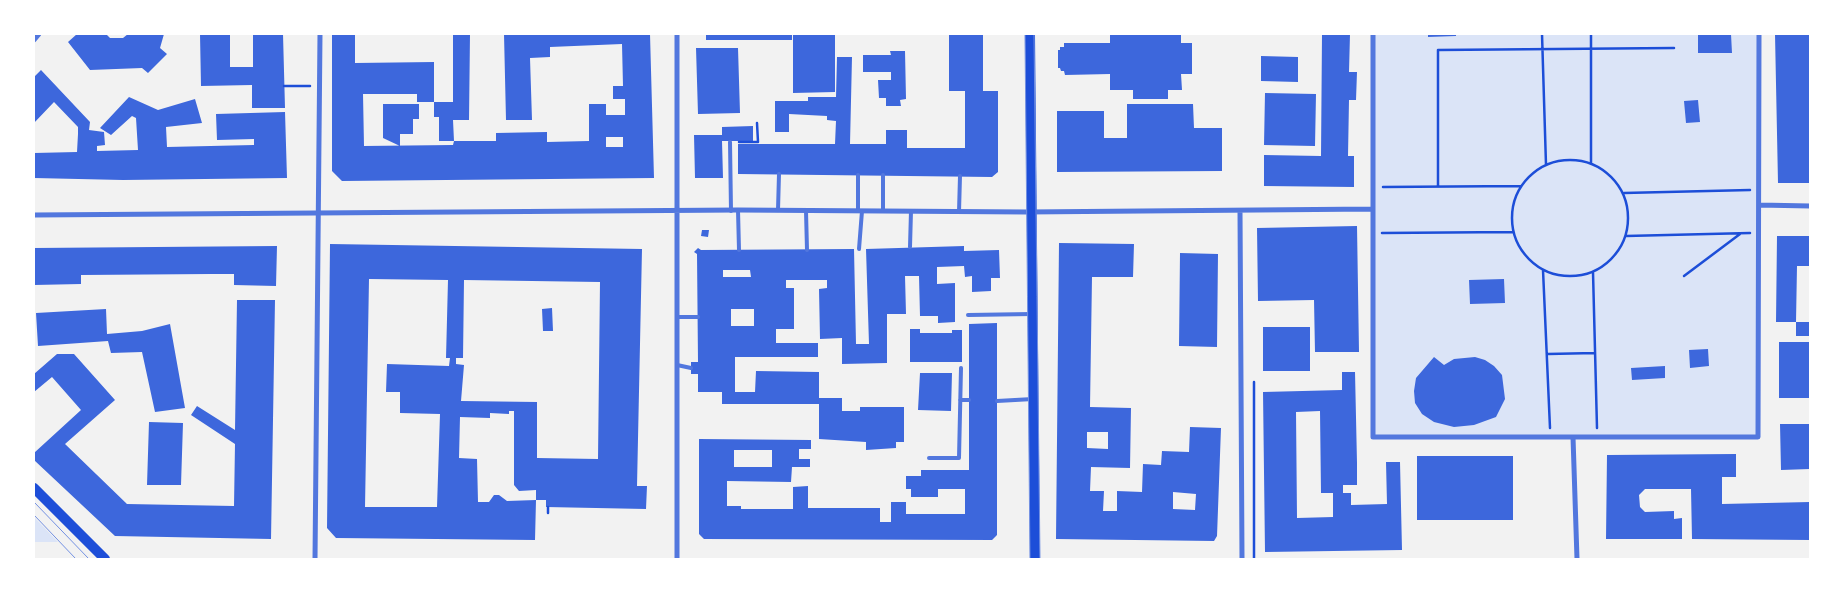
<!DOCTYPE html>
<style>
body{margin:0}
#map{position:relative;width:1844px;height:593px;overflow:hidden;background:#f2f2f2;font-family:"Fira Sans",sans-serif}
canvas{display:block}
.frame{position:absolute;inset:0;border:35px solid #fff;pointer-events:none}
</style>
<div id="map">
<canvas width="1844" height="593"></canvas>
<div class="frame"></div>
</div>
<script>
const g = document.querySelector('canvas').getContext('2d');
g.lineJoin = 'round';
function paint(path, color) { g.fillStyle = color; g.fill(path, 'evenodd'); }
const poly = rows => new Path2D(rows.map(r => 'M' + r).join(''));
function trace(path, color, width, dash) { g.strokeStyle = color; g.lineWidth = width; g.lineCap = dash ? 'butt' : 'round'; g.setLineDash(dash || []); g.stroke(path); }
paint(poly([
 [1373,34,1759,34,1758,437,1373,437],
 [34,517,58,542,34,542]
]), '#dbe4f7');
paint(poly([
 [77,34,106,34,110,38,123,38,128,34,164,34,160,48,167,54,148,73,142,68,90,70,68,42],
 [200,34,230,34,230,67,253,67,253,34,283,34,285,108,252,108,252,85,201,86],
 [332,34,355,34,355,63,434,62,434,102,417,102,417,94,363,94,364,146,453,145,454,141,496,141,496,133,547,132,547,142,589,141,589,104,606,104,606,115,625,115,625,99,613,99,613,86,623,86,622,44,550,47,550,57,530,58,532,120,506,120,504,34,650,34,654,178,342,181,332,171],
 [606,137,623,137,623,147,606,147],
 [453,34,470,34,469,120,453,120,454,141,439,141,439,117,434,117,434,102,453,102],
 [706,34,792,34,792,40,706,40],
 [793,34,835,34,835,92,793,93],
 [949,34,983,34,983,91,998,91,998,172,992,177,738,174,738,144,835,144,836,121,827,120,827,116,789,114,789,132,775,132,775,101,808,101,808,97,836,97,837,57,852,57,850,144,886,144,886,130,907,130,907,148,965,148,965,91,949,91],
 [1110,34,1181,34,1181,43,1192,43,1192,74,1181,74,1182,90,1168,90,1168,99,1133,99,1133,90,1110,90,1110,74,1065,75,1064,71,1061,71,1060,68,1058,68,1058,50,1060,50,1060,47,1064,47,1064,43,1110,43],
 [1322,34,1350,34,1349,72,1357,72,1356,100,1349,100,1348,156,1354,156,1354,187,1264,186,1264,155,1321,156],
 [1428,34,1456,34,1456,36,1428,37],
 [1698,34,1731,34,1732,53,1698,53],
 [1775,34,1810,34,1810,183,1778,183],
 [696,48,738,48,740,113,698,114],
 [890,51,905,51,906,99,900,100,901,106,886,106,886,98,879,98,878,80,891,80,891,72,863,72,863,55,891,55],
 [1261,56,1298,57,1298,82,1261,81],
 [41,70,90,122,89,130,104,132,105,145,97,146,97,151,138,150,136,118,132,116,111,135,100,128,129,97,158,110,195,99,202,123,166,127,167,147,254,145,254,139,217,140,216,114,285,112,287,178,123,180,34,178,34,153,77,152,78,134,78,127,54,102,34,123,34,77],
 [1265,93,1316,94,1315,146,1264,145],
 [1698,100,1700,122,1686,123,1684,101],
 [383,104,419,104,419,119,413,119,413,134,400,134,400,146,383,138],
 [1127,104,1193,104,1194,128,1222,128,1222,171,1057,172,1057,111,1104,111,1104,138,1127,138],
 [753,126,753,141,722,141,723,178,695,178,694,135,722,135,722,127],
 [1357,226,1359,352,1315,352,1314,300,1258,301,1257,228],
 [702,230,709,230,708,237,701,236],
 [1777,236,1810,236,1810,266,1797,266,1796,322,1810,322,1810,336,1796,336,1796,322,1776,322],
 [1059,243,1134,244,1133,277,1092,277,1090,407,1131,408,1130,468,1091,467,1090,491,1104,491,1103,511,1117,511,1117,491,1142,492,1143,464,1161,465,1162,451,1189,452,1190,427,1221,428,1217,536,1214,541,1056,539],
 [1087,432,1108,432,1108,449,1087,448],
 [1173,492,1196,494,1195,510,1173,509],
 [330,244,642,249,637,486,647,486,646,509,546,507,546,500,536,500,536,490,519,491,514,485,514,411,509,411,509,414,490,413,490,418,460,417,459,458,477,459,478,502,489,502,494,495,499,495,507,501,536,500,535,540,336,538,327,528],
 [369,279,448,280,446,358,450,358,449,366,387,364,386,392,400,392,400,413,440,414,437,507,365,507],
 [464,280,600,282,598,459,537,458,537,402,461,401,464,365,456,364,456,358,463,358],
 [277,246,276,286,234,285,234,274,211,274,81,275,81,284,34,285,34,248],
 [964,246,964,251,999,250,1000,278,991,278,991,291,972,292,972,276,965,277,964,266,937,267,937,284,955,283,955,322,938,323,938,316,920,316,919,276,905,276,906,314,887,314,887,363,842,364,842,338,820,339,819,289,827,288,827,280,786,280,786,288,794,288,794,329,776,329,776,343,818,343,818,357,735,357,735,392,755,392,756,371,819,372,819,398,842,398,842,411,860,411,860,407,904,407,904,442,896,442,896,448,866,450,866,442,819,439,819,404,722,404,722,392,698,392,698,374,691,374,691,362,698,362,697,254,694,252,698,248,701,250,854,249,856,344,869,344,866,249],
 [723,270,750,270,751,277,723,277],
 [731,309,754,309,754,326,731,326],
 [1180,253,1218,254,1217,347,1179,346],
 [1504,279,1505,303,1470,304,1469,280],
 [237,300,275,300,271,539,115,536,34,460,34,453,81,410,52,377,34,392,34,374,57,354,74,354,115,400,65,444,127,504,234,506,235,444,191,415,197,406,235,430],
 [552,308,553,331,543,331,542,309],
 [106,309,107,334,142,331,170,324,185,408,155,412,142,352,111,353,108,341,38,346,36,313],
 [997,323,997,535,992,540,704,539,699,534,699,439,811,440,811,449,799,449,799,459,810,459,810,467,792,467,791,482,727,481,727,506,741,506,741,509,793,509,793,487,808,486,808,508,880,508,880,522,891,522,891,502,906,502,906,514,965,514,965,489,938,489,938,497,911,497,911,489,906,489,906,476,921,476,921,470,969,470,969,324],
 [734,450,772,450,772,467,734,467],
 [1263,327,1310,327,1310,371,1263,371],
 [910,329,920,329,920,333,952,333,952,330,962,330,962,362,910,362],
 [1779,342,1810,342,1810,398,1779,398],
 [1708,349,1709,366,1690,368,1689,350],
 [1434,357,1444,365,1454,359,1475,357,1485,360,1494,366,1502,375,1505,399,1496,417,1474,425,1454,427,1434,422,1422,414,1415,403,1414,391,1416,378],
 [1665,366,1665,378,1632,380,1631,368],
 [1342,372,1355,372,1357,463,1357,485,1343,485,1343,493,1351,493,1351,505,1387,504,1386,462,1400,462,1402,550,1265,552,1263,392,1342,390],
 [1320,411,1321,493,1333,493,1333,517,1297,518,1296,412],
 [920,373,952,373,951,411,918,410],
 [149,422,183,423,181,485,147,485],
 [1780,424,1810,424,1810,469,1781,470],
 [1736,454,1736,477,1722,477,1722,504,1810,502,1810,540,1692,539,1691,489,1645,489,1639,495,1640,507,1645,512,1674,511,1674,519,1682,518,1682,539,1606,539,1607,455],
 [1417,456,1513,456,1513,520,1417,520]
]), '#3d67dc');
trace(poly([
 [1542,34,1546,165],
 [284,86,310,86],
 [739,142,758,142,757,123],
 '1512 218a58 58 0 1 1 116 0a58 58 0 1 1-116 0Z',
 [1591,163,1591,34],
 [1438,186,1438,50,1674,48],
 [1383,187,1521,186],
 [1624,193,1750,190],
 [1382,233,1513,232],
 [1626,236,1750,233],
 [1543,270,1550,428],
 [1593,272,1597,428],
 [1684,276,1740,234],
 [1548,354,1595,353],
 [1254,382,1254,559],
 [548,513,548,507]
]), '#1d4ed8', 2.5);
trace(poly([
 [730,142,731,211],
 [858,175,858,211],
 [738,210,739,250],
 [778,210,779,174],
 [806,211,807,250],
 [883,211,883,175],
 [959,212,960,176],
 [910,247,911,211],
 [859,249,862,211],
 [968,315,1032,314],
 [677,317,698,317],
 [677,365,691,368],
 [960,400,969,400],
 [997,401,1033,399],
 [929,458,959,458,961,368]
]), '#5277de', 4);
trace(poly([
 [1373,34,1373,437,1758,437,1759,34],
 [34,40,39,34],
 [1759,205,1810,206],
 [1240,211,1242,559],
 [34,215,738,210,1027,212,1373,209],
 [1573,437,1577,559],
 [315,559,320,34],
 [677,559,677,34]
]), '#5277de', 5);
trace(poly([
 [1030,34,1035,559],
 [34,488,105,559]
]), '#1d4ed8', 10);
trace(poly([
 [1025,34,1030,559],
 [1034,34,1040,559],
 [34,502,89,559],
 [34,515,76,559]
]), '#7290e2', 1);
</script>
